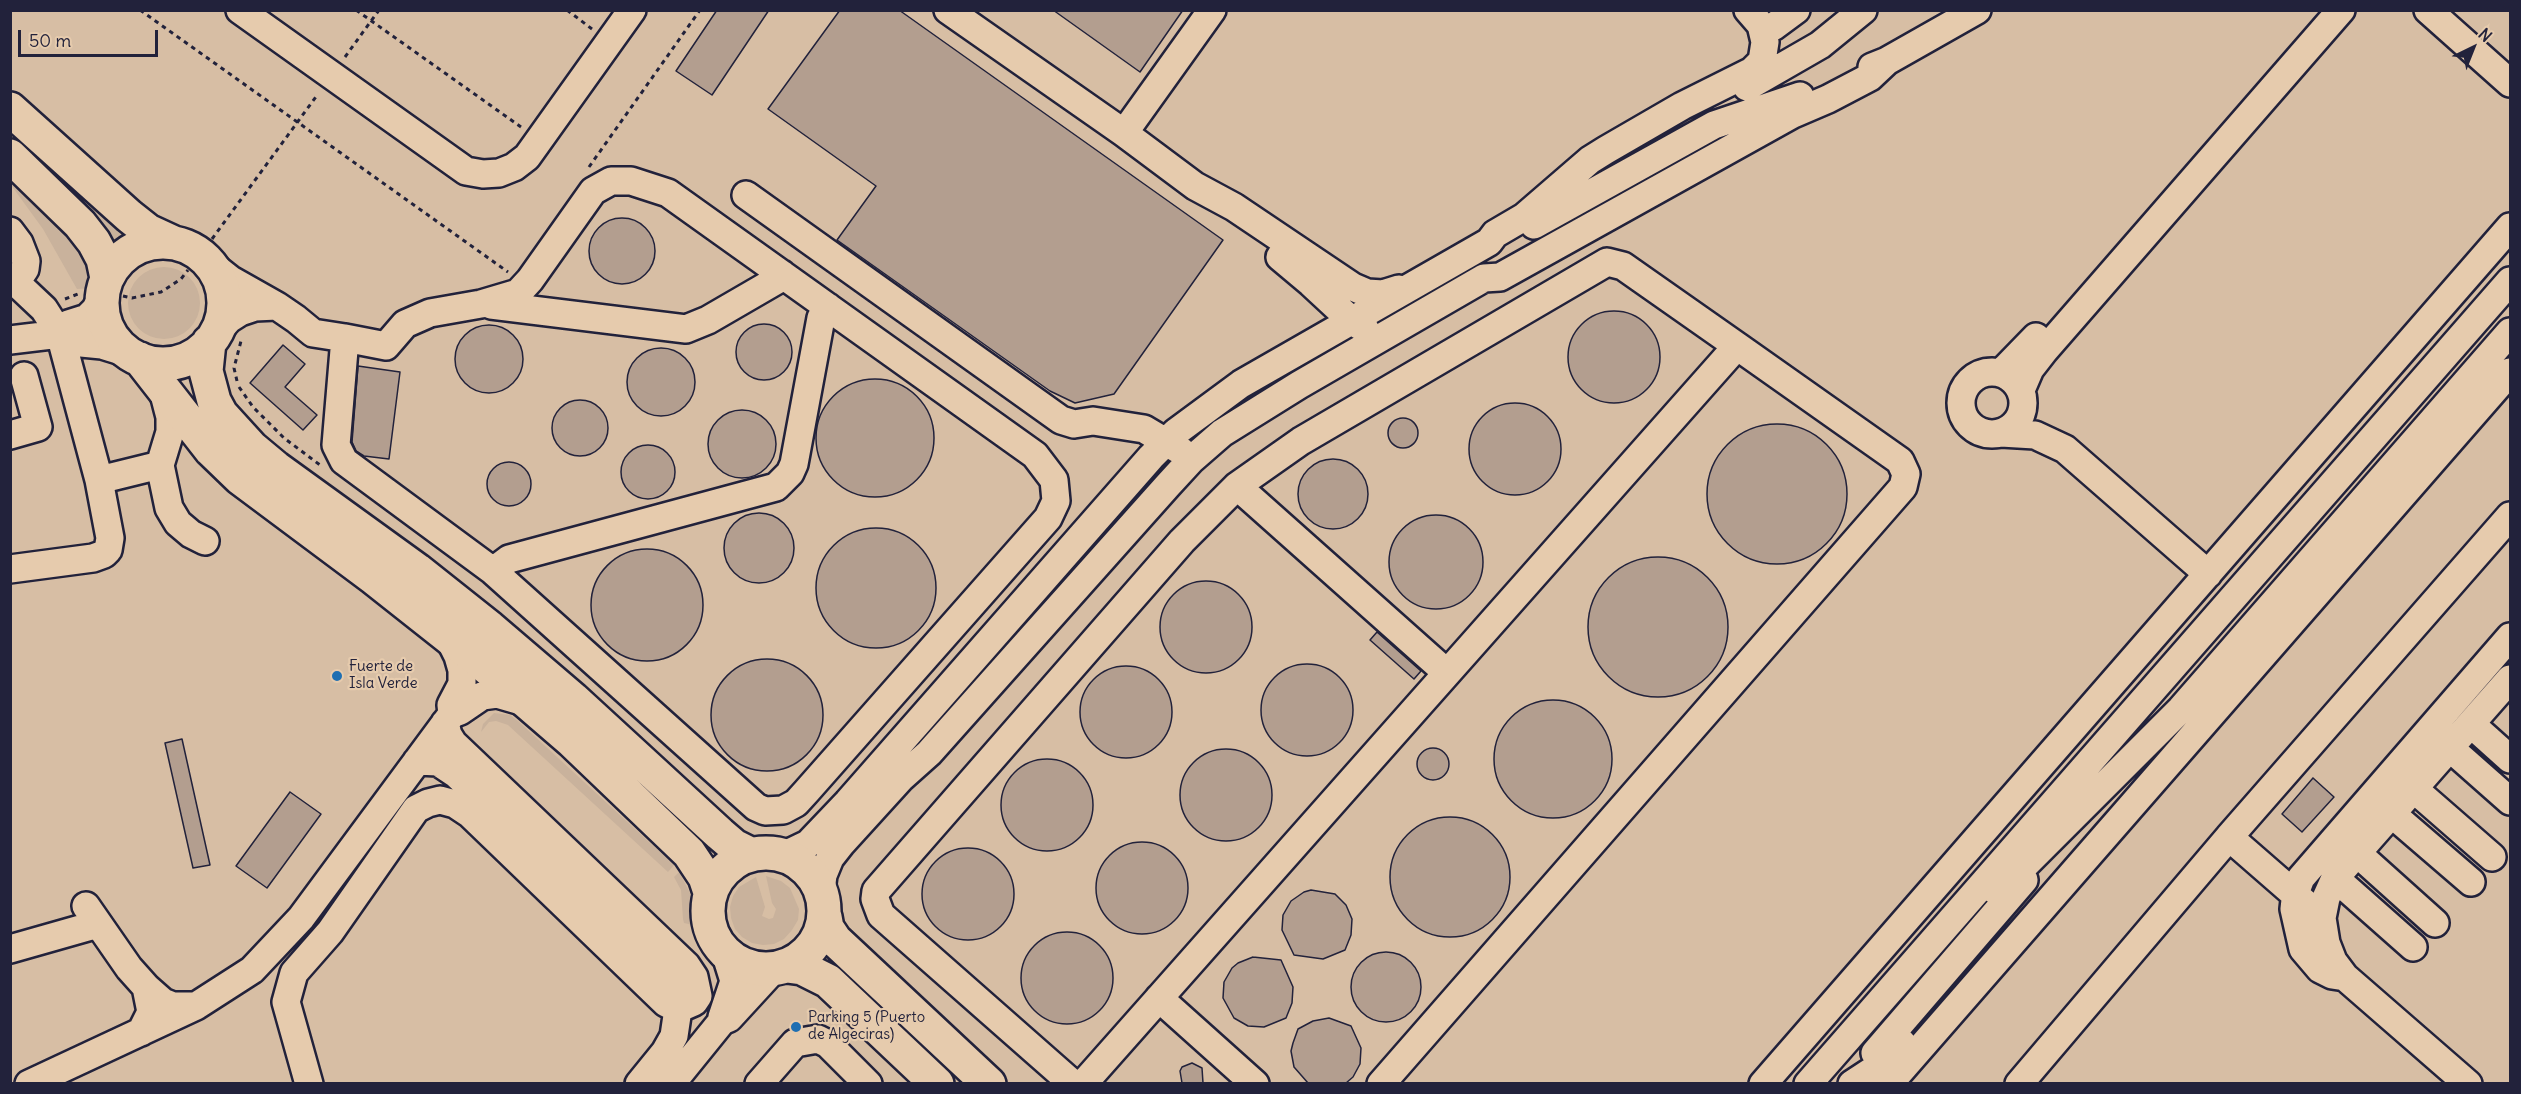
<!DOCTYPE html>
<style>
body{margin:0}
#map{position:relative;width:2521px;height:1094px;overflow:hidden;background:#e6cbad;font-family:Delius,sans-serif}
canvas{display:block}
.frame{position:absolute;inset:0;border:12px solid #22223b;pointer-events:none}
.north{position:absolute;left:2443px;top:18px;width:60px;height:60px;-webkit-text-stroke:4px #e6cbad;paint-order:stroke;rotate:43deg;font-size:16px;font-weight:700;line-height:24px;text-align:center;color:#22223b}
.north::after{content:'';display:block;margin:auto;width:21px;height:27px;background:#22223b;clip-path:polygon(50% 0,100% 100%,50% 72%,0 100%)}
.scale{position:absolute;left:18px;top:30px;width:140px;height:27px;box-sizing:border-box;border:3px solid #22223b;border-top:0;padding-left:8px;font-size:18px;line-height:21px;white-space:nowrap;color:#22223b;-webkit-text-stroke:4px #e6cbad;paint-order:stroke}
</style>
<div id="map">
<canvas width="2521" height="1094"></canvas>
<div class="frame"></div>
<div class="north">N</div>
<div class="scale">50 m</div>
</div>
<script>
const g = document.querySelector('canvas').getContext('2d');
g.lineJoin = 'round';
function paint(path, color) { g.fillStyle = color; g.fill(path, 'evenodd'); }
const poly = rows => new Path2D(rows.map(r => 'M' + r).join(''));
function trace(path, color, width, dash) { g.strokeStyle = color; g.lineWidth = width; g.lineCap = dash ? 'butt' : 'round'; g.setLineDash(dash || []); g.stroke(path); }
function label(font, color, halo, rows, align = 'center') {
  g.font = font + ' Delius,sans-serif'; g.lineWidth = 4.5; g.setLineDash([]); g.textBaseline = 'middle'; g.strokeStyle = halo; g.fillStyle = color; for (const [text, x, y, turn = 0] of rows) {
    g.save(); g.translate(x, y); g.rotate((+turn || 0) * Math.PI / 180); g.textAlign = isNaN(turn) ? turn : align; if (halo) g.strokeText(text, 0, 0); g.fillText(text, 0, 0); g.restore();
  }
}
paint(poly([
 [10,11,2510,11,2510,1083,11,1083]
]), '#d7bea4');
paint(poly([
 [10,129,135,239,116,250,96,218,72,192,11,136],
 [10,176,57,220,87,258,93,276,93,288,77,289,43,229,11,185],
 '128 303a36 36 0 1 1 72 0a36 36 0 1 1-72 0Z',
 [494,713,510,715,518,721,674,865,668,872,508,725,496,721,489,722,481,732,483,724],
 [679,872,690,893,693,925,684,923,683,919,681,890,674,877],
 [766,876,781,881,790,888,799,909,798,920,792,930,784,939,774,944,763,945,752,943,742,937,735,929,731,918,730,907,733,896,739,887,756,877,765,907,762,916,769,919,773,918,776,909,772,903],
 [827,950,966,1083,959,1083,836,969,820,959]
]), '#c9b29c');
const building = poly([
 [717,10,769,10,712,95,676,71,717,10],
 [840,10,899,10,1223,240,1114,394,1075,403,1050,391,837,240,876,186,768,109,840,10],
 [1053,10,1183,10,1140,72,1053,10],
 '589 251a33 33 0 1 1 66 0a33 33 0 1 1-66 0Z',
 '1568 357a46 46 0 1 1 92 0a46 46 0 1 1-92 0Z',
 '736 352a28 28 0 1 1 56 0a28 28 0 1 1-56 0Z',
 '455 359a34 34 0 1 1 68 0a34 34 0 1 1-68 0Z',
 [283,345,305,364,285,387,317,415,303,430,250,383,283,345],
 '627 382a34 34 0 1 1 68 0a34 34 0 1 1-68 0Z',
 [358,366,400,372,389,459,364,456,356,451,352,442,358,366],
 '816 438a59 59 0 1 1 118 0a59 59 0 1 1-118 0Z',
 '552 428a28 28 0 1 1 56 0a28 28 0 1 1-56 0Z',
 '1469 449a46 46 0 1 1 92 0a46 46 0 1 1-92 0Z',
 '708 444a34 34 0 1 1 68 0a34 34 0 1 1-68 0Z',
 '1388 433a15 15 0 1 1 30 0a15 15 0 1 1-30 0Z',
 '1707 494a70 70 0 1 1 140 0a70 70 0 1 1-140 0Z',
 '621 472a27 27 0 1 1 54 0a27 27 0 1 1-54 0Z',
 '1298 494a35 35 0 1 1 70 0a35 35 0 1 1-70 0Z',
 '487 484a22 22 0 1 1 44 0a22 22 0 1 1-44 0Z',
 '724 548a35 35 0 1 1 70 0a35 35 0 1 1-70 0Z',
 '1389 562a47 47 0 1 1 94 0a47 47 0 1 1-94 0Z',
 '816 588a60 60 0 1 1 120 0a60 60 0 1 1-120 0Z',
 '591 605a56 56 0 1 1 112 0a56 56 0 1 1-112 0Z',
 '1588 627a70 70 0 1 1 140 0a70 70 0 1 1-140 0Z',
 '1160 627a46 46 0 1 1 92 0a46 46 0 1 1-92 0Z',
 [1377,632,1421,671,1414,679,1370,640,1377,632],
 '711 715a56 56 0 1 1 112 0a56 56 0 1 1-112 0Z',
 '1261 710a46 46 0 1 1 92 0a46 46 0 1 1-92 0Z',
 '1080 712a46 46 0 1 1 92 0a46 46 0 1 1-92 0Z',
 '1494 759a59 59 0 1 1 118 0a59 59 0 1 1-118 0Z',
 [182,739,210,865,193,868,165,743,182,739],
 '1417 764a16 16 0 1 1 32 0a16 16 0 1 1-32 0Z',
 '1180 795a46 46 0 1 1 92 0a46 46 0 1 1-92 0Z',
 '1001 805a46 46 0 1 1 92 0a46 46 0 1 1-92 0Z',
 [2313,778,2334,797,2302,832,2282,814,2313,778],
 [290,792,321,814,267,888,236,866,290,792],
 '1390 877a60 60 0 1 1 120 0a60 60 0 1 1-120 0Z',
 '1096 888a46 46 0 1 1 92 0a46 46 0 1 1-92 0Z',
 '922 894a46 46 0 1 1 92 0a46 46 0 1 1-92 0Z',
 [1311,890,1335,894,1346,905,1352,919,1351,935,1345,950,1323,959,1294,955,1282,930,1283,915,1291,901,1304,892,1311,890],
 '1021 978a46 46 0 1 1 92 0a46 46 0 1 1-92 0Z',
 '1351 987a35 35 0 1 1 70 0a35 35 0 1 1-70 0Z',
 [1253,957,1281,960,1293,987,1292,1003,1286,1018,1264,1027,1248,1026,1234,1018,1223,998,1224,982,1232,968,1238,963,1253,957],
 [1329,1018,1351,1026,1361,1048,1360,1064,1353,1077,1346,1083,1308,1083,1294,1067,1291,1051,1293,1043,1298,1029,1313,1021,1329,1018],
 [1192,1063,1202,1068,1203,1083,1182,1083,1180,1071,1182,1067,1192,1063]
]);
paint(building, '#b39e8f');
trace(building, '#22223b', 1.5);
const minor = poly([
 [240,10,466,171,483,174,499,173,514,167,527,157,632,10],
 [948,10,1124,133,1195,186,1234,207,1353,287,1367,293,1383,294,1399,289],
 [2428,10,2510,83],
 [1773,27,1796,10],
 [1872,67,1887,61,1977,10],
 [1747,87,1820,45,1863,10],
 [1124,133,1212,10],
 [746,195,1061,420,1074,424,1093,421,1144,429,1181,451],
 [1534,225,1714,125,1800,96],
 [10,231,19,243,26,261,25,269,16,282],
 [1280,257,1311,283,1352,321,1365,329],
 [207,261,231,280,277,306,255,307,240,312,229,319,217,332],
 [10,277,44,309,60,334,99,480,160,465],
 [491,305,686,329,708,320,777,280,782,274],
 [277,306,296,319,313,333,345,338,386,346,405,324,430,313,481,304,518,293,530,280,593,191,611,181,631,181,668,193,1035,455,1054,480,1056,501,1048,518,806,792,796,803,783,810,765,811,756,807,493,571,344,461,336,445,345,338],
 [60,334,71,342,102,345,128,353],
 [10,340,60,334,68,324,87,318,95,310,102,298],
 '1961 403a31 31 0 1 1 62 0a31 31 0 1 1-62 0Z',
 [2001,373,2036,337],
 [163,390,170,417,170,432,160,465,169,508,178,523,191,534,205,541],
 [2021,390,2030,369,2044,351,2341,10],
 [2001,433,2035,435,2065,449,2208,574],
 [10,435,38,427,24,376],
 [1237,486,1447,673],
 [10,569,93,558,104,554,108,550,110,538,99,480],
 [493,571,509,559,776,487,790,473,794,464,821,318,828,307],
 [448,636,458,656,462,670,462,684,451,705,452,714],
 [2471,724,2510,759],
 [2450,748,2510,801],
 [417,761,438,762,456,774,681,987],
 [2414,789,2492,857],
 [2392,814,2471,882],
 [2229,837,2510,516],
 [2357,853,2435,923],
 [785,855,808,844,848,802,1151,457,1176,432,1241,384,1489,242,1495,234,1524,217,1590,160,1606,150,1682,106,1752,71,1762,61,1765,42,1761,25,1748,10],
 [2335,878,2413,947],
 [1995,890,2026,864,2181,709,2510,332],
 [821,891,823,875,830,858,841,844,901,778,929,753,1168,485,1191,460,1222,433,1299,385,1484,278,1500,277,1793,114,1828,99,1870,77,1887,61],
 [86,906,129,968,146,987],
 [10,949,98,924],
 [2345,977,2332,975,2320,969,2303,949,2294,909,2296,891,2301,878,2510,637],
 [1159,998,1255,1084],
 [722,1017,734,981,725,952],
 [141,1032,151,1012,146,987,163,1002,173,1006,196,1006],
 [1875,1053,2024,880],
 [29,1084,196,1006,252,970,301,918,452,714,460,711,482,696,497,694,528,703],
 [309,1084,286,1002,294,973,330,932,416,809,428,803,440,800,455,804,470,814,666,1003,678,1009,694,1002,698,996,694,977,686,965,453,743,448,735,445,723],
 [639,1084,665,1052,674,1036,678,1009],
 [671,1084,722,1021,729,1018,774,969],
 [759,1084,795,1043,818,1039,828,1044,868,1084],
 [1073,1084,881,915,875,899,876,891,1182,541,1237,486,1301,441,1607,262,1623,266,1737,346,1083,1084],
 [1381,1084,1903,487,1906,474,1900,461,1737,346],
 [1763,1084,2510,227],
 [1808,1084,2510,281],
 [1852,1084,1881,1065,1902,1043],
 [1889,1084,2510,372],
 [2019,1084,2229,837,2322,918],
 [2468,1084,2345,977,2333,961,2326,943,2322,918,2326,898,2335,878,2510,679]
]);
const major = poly([
 [10,109,129,216,148,231,174,243],
 [10,156,80,224,94,242,103,259,107,278],
 '102 303a61 61 0 1 1 122 0a61 61 0 1 1-122 0Z',
 [209,342,206,371,214,401,221,414,252,448,276,468,417,570,490,628,573,699,720,834,734,846,750,854],
 [140,359,211,450,240,478,374,578,484,665,572,741,689,853,705,877,710,892],
 '708 911a58 58 0 1 1 116 0a58 58 0 1 1-116 0Z',
 [825,917,827,928,835,940,989,1084],
 [787,966,802,968,828,981,937,1084]
]);
trace(minor, '#22223b', 32);
trace(major, '#22223b', 38);
trace(poly([
 [140,10,508,272],
 [356,10,521,127],
 [567,10,592,29],
 [345,57,379,10],
 [589,167,700,10],
 [212,239,318,94],
 [123,296,132,298,161,292,181,279,188,270],
 [65,299,78,294],
 [237,381,234,368,241,341],
 [239,387,253,407,284,438,320,465]
]), '#22223b', 3, [4.5, 4.5]);
trace(minor, '#e6cbad', 27);
trace(major, '#e6cbad', 33);
for (const [x, y, r, color] of [
 [337,676,6,"#1f6fb2"],
 [796,1027,6,"#1f6fb2"]
]) { const dot = new Path2D(); dot.arc(x, y, r, 0, 2 * Math.PI); g.fillStyle = color; g.fill(dot); trace(dot, '#e6cbad', 2); }
label('15px', '#22223b', '#e6cbad', [
 ["Fuerte de",349,667],
 ["Isla Verde",349,684],
 ["Parking 5 (Puerto",808,1018],
 ["de Algeciras)",808,1035]
], 'left');
</script>
